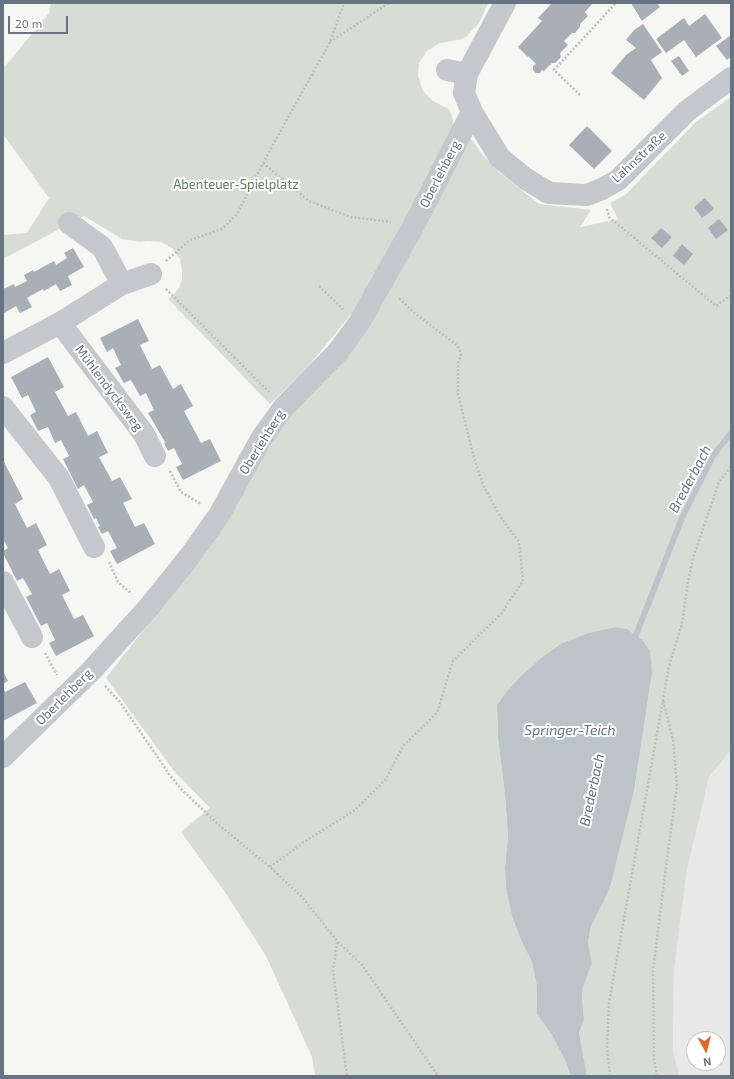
<!DOCTYPE html>
<meta charset="utf-8">
<style>
body{margin:0}
#map{position:relative;width:734px;height:1079px;overflow:hidden;background:#f6f6f3;font-family:"Exo 2",sans-serif}
canvas{display:block}
.frame{position:absolute;inset:0;border:4px solid #667384;pointer-events:none}
.north{position:absolute;left:686px;top:1031px;width:40px;height:40px;box-sizing:border-box;background:#fff;border:1px solid #c2c7ce;border-radius:50%;rotate:173deg;font-size:11px;font-weight:700;line-height:16px;text-align:center;color:#667384}
.north::after{content:'';display:block;margin:auto;width:14px;height:18px;background:#de692b;clip-path:polygon(50% 0,100% 100%,50% 72%,0 100%)}
.scale{position:absolute;left:8px;top:16px;width:60px;height:18px;box-sizing:border-box;border:2px solid #667384;border-top:0;padding-left:5px;font-size:12px;line-height:14px;white-space:nowrap;color:#667384;-webkit-text-stroke:3px #fff;paint-order:stroke}
</style>
<div id="map">
<canvas width="734" height="1079"></canvas>
<div class="frame"></div>
<div class="north">N</div>
<div class="scale">20 m</div>
</div>
<script>
const g = document.querySelector('canvas').getContext('2d');
g.lineJoin = 'round';
function paint(path, color) { g.fillStyle = color; g.fill(path, 'evenodd'); }
const poly = rows => new Path2D(rows.map(r => 'M' + r).join(''));
function trace(path, color, width, dash) { g.strokeStyle = color; g.lineWidth = width; g.lineCap = dash ? 'butt' : 'round'; g.setLineDash(dash || []); g.stroke(path); }
function label(font, color, halo, rows, align = 'center') {
  g.font = font + ' "Exo 2",sans-serif'; g.lineWidth = 4; g.setLineDash([]); g.textBaseline = 'middle'; g.strokeStyle = halo; g.fillStyle = color; for (const [text, x, y, turn = 0] of rows) {
    g.save(); g.translate(x, y); g.rotate((+turn || 0) * Math.PI / 180); g.textAlign = isNaN(turn) ? turn : align; if (halo) g.strokeText(text, 0, 0); g.fillText(text, 0, 0); g.restore();
  }
}
paint(poly([
 [731,750,731,1076,680,1076,673,1052,674,970,687,870,709,777],
 [694,1039,718,1039,718,1063,694,1063]
]), '#e7e8e7');
paint(poly([
 [51,3,488,3,479,23,466,37,458,40,440,43,427,51,419,63,418,76,423,91,433,101,449,109,453,119,453,129,389,252,356,308,308,367,270,404,168,299,174,294,179,288,182,280,182,269,180,259,173,249,161,242,147,241,140,242,122,239,84,216,3,259,3,235,27,233,49,198,3,134,3,69,49,13],
 [731,97,731,750,709,777,687,870,674,970,673,1052,680,1076,587,1076,579,1033,584,1020,582,998,583,987,592,963,588,942,591,926,604,901,611,884,634,791,652,673,636,635,627,629,616,627,588,633,562,643,541,658,521,676,506,692,497,705,498,738,505,795,508,835,505,868,506,889,512,916,521,940,532,962,537,987,537,1014,552,1035,566,1062,571,1076,315,1076,312,1057,266,956,227,895,181,832,210,808,174,771,106,678,200,557,292,410,470,137,481,153,499,172,539,204,591,210,580,227,618,219,610,203,625,195,697,121]
]), '#d7ddd4');
paint(poly([
 [616,627,627,629,642,640,650,651,652,673,634,791,611,884,604,901,591,926,588,942,592,963,583,987,582,998,584,1020,579,1033,587,1076,571,1076,566,1062,552,1035,537,1014,537,987,532,962,521,940,512,916,506,889,505,868,508,835,505,795,498,738,497,705,506,692,521,676,541,658,562,643,588,633]
]), '#bcc4ca');
trace(poly([
 [634,642,636,635,682,518,713,456,731,433]
]), '#bcc4ca', 6);
paint(poly([
 [552,3,593,3,585,12,588,16,580,24,580,27,575,33,572,33,564,41,568,45,560,53,561,57,555,63,552,63,544,71,542,70,540,73,536,73,533,70,533,66,536,64,528,56,527,57,526,55,518,47,542,21,538,18],
 [631,3,657,3,660,7,642,21],
 [705,14,722,38,696,57,684,40,666,53,656,39,684,18,689,26],
 [643,24,662,52,651,60,662,78,644,100,611,73,626,55,636,48,626,40,634,30],
 [731,35,731,57,727,60,716,46],
 [679,56,689,71,682,76,671,61],
 [587,126,612,151,594,169,569,145],
 [705,198,714,209,702,218,694,207],
 [719,219,728,230,716,239,708,228],
 [661,228,672,237,662,248,651,238],
 [682,244,693,254,684,265,673,256],
 [73,248,84,267,68,276,72,285,60,291,56,284,44,291,43,289,27,298,32,307,20,313,16,306,4,313,3,289,14,284,15,287,27,281,24,275,33,270,34,272,54,261,56,265,67,258,64,253],
 [138,319,149,341,140,345,152,369,160,365,173,389,181,384,193,406,184,411,201,443,210,439,221,461,183,480,176,467,182,464,174,448,168,451,164,443,165,442,148,413,154,410,146,393,140,396,131,380,124,383,115,368,121,365,113,348,107,352,100,338],
 [48,357,64,387,55,392,68,416,76,412,88,436,97,431,108,453,99,457,112,481,120,477,132,499,123,503,135,527,144,523,155,544,117,564,110,551,117,548,108,531,102,534,98,527,100,526,96,518,94,519,87,505,93,502,84,485,78,489,63,459,69,456,61,440,55,443,48,427,38,431,30,415,36,412,28,395,22,398,11,377],
 [3,460,23,499,15,504,27,528,36,523,47,545,38,550,50,574,59,569,70,591,62,595,74,619,83,615,94,636,56,656,49,643,55,640,47,623,41,626,26,597,32,594,23,578,17,581,3,553,3,551,8,548,3,539],
 [3,671,8,681,3,684],
 [25,682,37,703,3,721,3,688,5,692]
]), '#a9afb6');
trace(poly([
 [330,42,389,3],
 [580,95,554,70,616,3],
 [263,163,309,201,350,217,391,222],
 [607,209,609,217,716,306,731,295],
 [166,261,190,240,222,229,237,214,263,163,330,42,344,3],
 [319,286,343,309],
 [166,289,270,393],
 [170,471,181,492,201,504],
 [109,562,118,582,132,594],
 [45,653,57,675],
 [105,686,120,702,169,774,181,789,219,825,270,867,302,897,337,941,362,965,438,1076],
 [270,867,304,842,355,810,386,779,403,746,437,713,453,661,501,614,523,581,519,542,500,516,484,487,474,458,458,394,458,363,461,354,458,346,413,312,398,297],
 [337,942,333,971,347,1076],
 [610,1076,607,1047,609,1003,669,666,682,624,688,581,694,555,719,482,731,467],
 [657,1076,654,1059,653,971,666,867,677,786,673,740,663,700]
]), '#bcbec0', 2.5, [2, 2]);
trace(poly([
 [505,3,467,74,464,93,472,112,500,158,526,179,549,193,587,195,602,189,618,180,687,111,731,78],
 [447,70,467,74],
 [69,223,102,247,122,284],
 [60,323,144,434,155,456],
 [3,353,60,323,122,284,151,274],
 [3,407,59,478,94,547],
 [3,582,32,637],
 [3,757,91,671,149,607,190,556,219,515,261,439,284,407,337,353,359,323,414,225,472,112]
]), '#c4c7cb', 22);
label('13px', '#667384', '#fff', [
 ["Lahnstraße",639,157,-43],
 ["Oberlehberg",440,174,-63],
 ["Mühlendycksweg",109,388,53],
 ["Oberlehberg",262,442,-58],
 ["Oberlehberg",64,697,-45]
]);
label('13px', '#677b65', '#fff', [
 ["Abenteuer-Spielplatz",236,185]
]);
label('italic 14px', '#627480', '#fff', [
 ["Brederbach",690,479,-62],
 ["Springer-Teich",570,730],
 ["Brederbach",592,790,-78]
]);
</script>
